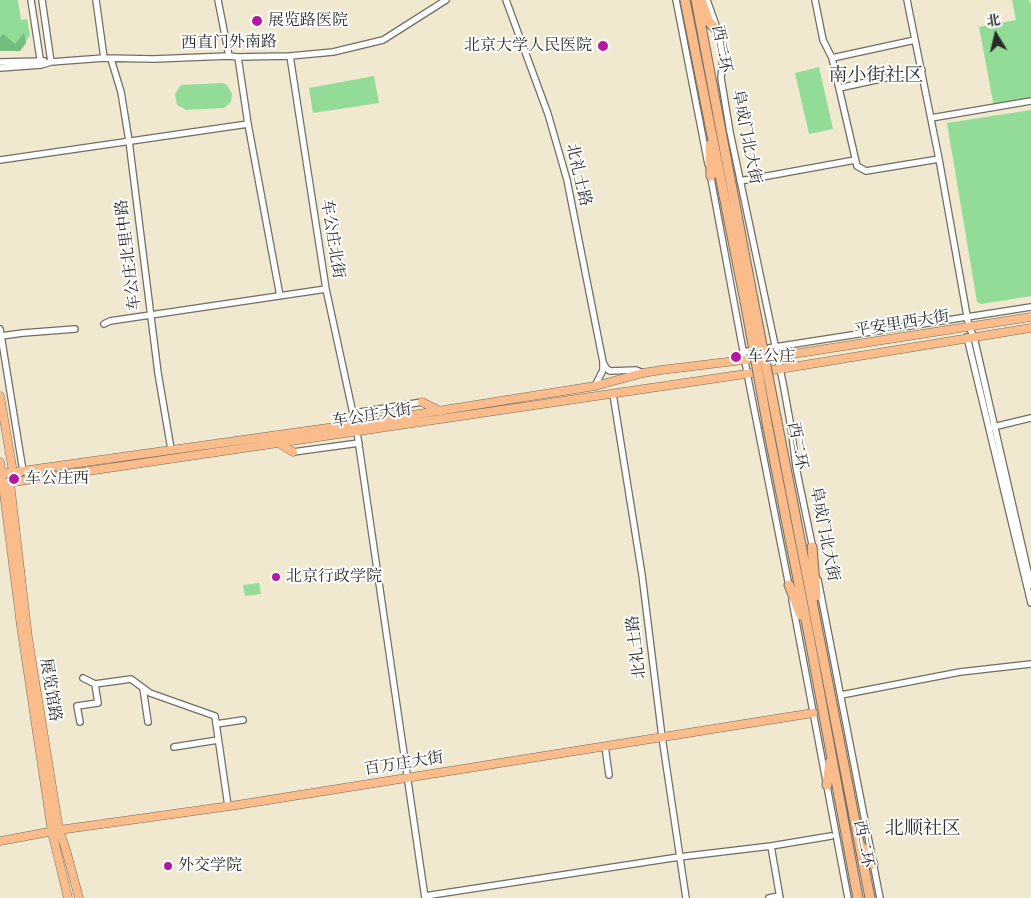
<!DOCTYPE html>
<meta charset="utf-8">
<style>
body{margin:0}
#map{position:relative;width:1031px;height:898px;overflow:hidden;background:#f0e8cf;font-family:"Gentium Book Plus","Noto Serif SC",serif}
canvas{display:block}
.north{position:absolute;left:971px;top:10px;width:50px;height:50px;-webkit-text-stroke:4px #fff;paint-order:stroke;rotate:351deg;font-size:14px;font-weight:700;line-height:20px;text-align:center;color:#2b2b2b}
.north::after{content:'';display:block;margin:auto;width:18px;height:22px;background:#2b2b2b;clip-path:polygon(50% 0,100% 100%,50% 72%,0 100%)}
</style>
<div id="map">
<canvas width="1031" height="898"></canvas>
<div class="north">北</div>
</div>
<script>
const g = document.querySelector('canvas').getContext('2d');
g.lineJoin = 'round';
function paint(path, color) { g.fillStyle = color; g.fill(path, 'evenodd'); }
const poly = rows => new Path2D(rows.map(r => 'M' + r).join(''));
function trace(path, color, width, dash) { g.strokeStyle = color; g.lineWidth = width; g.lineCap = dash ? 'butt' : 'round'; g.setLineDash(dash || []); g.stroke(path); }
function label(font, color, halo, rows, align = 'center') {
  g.font = font + ' "Gentium Book Plus","Noto Serif SC",serif'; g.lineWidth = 4; g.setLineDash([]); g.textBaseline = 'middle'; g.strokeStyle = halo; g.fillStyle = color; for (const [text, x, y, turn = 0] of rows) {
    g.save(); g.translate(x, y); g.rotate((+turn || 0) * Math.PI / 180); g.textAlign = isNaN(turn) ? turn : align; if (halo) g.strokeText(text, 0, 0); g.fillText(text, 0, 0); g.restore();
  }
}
paint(poly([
 [0,0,18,0,21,20,27,19,30,35,20,51,0,51],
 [1012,0,1029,0,1031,4,1031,100,994,107,979,27,1016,20],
 [819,67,833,129,809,134,795,73],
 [374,76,379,103,313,113,309,88],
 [223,83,227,85,232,94,231,102,224,108,186,110,177,105,175,94,178,89,181,85],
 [1031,110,1031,296,981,304,977,302,947,123],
 [259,583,261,594,245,596,243,585]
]), '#92dc98');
paint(poly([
 [24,33,26,43,20,51,0,51,0,37,3,34,15,44]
]), '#75bc80');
const minor = poly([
 [31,0,41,65],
 [42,0,51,62],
 [96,0,104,58],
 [218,0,229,56],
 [506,0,548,114,567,180,603,362,603,370,595,386],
 [676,0,708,164],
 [707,0,718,31,723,58,721,78,730,132,783,383,791,427,796,467,813,549],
 [815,0,823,40,832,58,857,166,866,171,939,159],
 [907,0,939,159,969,327,974,337,1031,585],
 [290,56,326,289,357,432,425,898],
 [238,57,248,124,280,296],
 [832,58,915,40],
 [111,59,121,92,129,141,158,373,171,449],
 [0,62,44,61],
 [0,68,41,65,51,62,104,58,153,59,229,56,238,57,290,56,333,52,383,40,446,0],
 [839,88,922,70],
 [931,118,1031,101],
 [0,160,248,124],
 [710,173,749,383,789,586],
 [740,181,855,160],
 [104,324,110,321,326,289],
 [0,329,23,471,11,482],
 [1,336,23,333,75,329],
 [967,337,1031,603],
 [743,352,1031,307],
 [604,364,606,368,610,371,636,370,643,373],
 [613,394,642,575,662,737,686,898],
 [354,413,422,402],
 [993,427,1031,418],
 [293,452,359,443],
 [818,580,880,898],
 [792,600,848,898],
 [83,678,95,684,131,679,150,693,215,716,228,806],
 [143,688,148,722],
 [841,695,960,672,1031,664],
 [80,722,77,706,98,703,95,684],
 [216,724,243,720],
 [605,746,609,775],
 [174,747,218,740],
 [425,896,679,857,771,846],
 [769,898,779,896],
 [780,898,771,846,831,836]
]);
const major = poly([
 [0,396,13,472,10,483,28,638,59,830,66,850,79,898],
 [422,402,440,411],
 [280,444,293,452],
 [0,462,21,626,52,832,68,898],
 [0,474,356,424,595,386,643,373,661,370,793,354,1031,317],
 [0,484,786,368,1031,328],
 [0,841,59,830,237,805,813,713]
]);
const highway = poly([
 [685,0,745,301],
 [696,0,753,299],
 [701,0,709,22,718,31],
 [710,145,711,176],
 [778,427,870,898],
 [768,428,809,635,858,898],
 [812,547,816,596],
 [789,585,801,615],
 [827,785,830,762],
 [863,848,873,864]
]);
trace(minor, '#706d64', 8);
trace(major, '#706d64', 9);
trace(highway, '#706d64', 11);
trace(minor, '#fff', 5.5);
trace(major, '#fabc8b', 8);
trace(highway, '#fabc8b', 9);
const highwayBridge = poly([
 [753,299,778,427],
 [745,301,768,428]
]);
trace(highwayBridge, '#706d64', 11, []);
trace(highwayBridge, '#fabc8b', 9);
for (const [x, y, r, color] of [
 [257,21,6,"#b5179e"],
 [603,46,6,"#b5179e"],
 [736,357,6,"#b5179e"],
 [14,479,6,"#b5179e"],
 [276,577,5,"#b5179e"],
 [168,866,5,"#b5179e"]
]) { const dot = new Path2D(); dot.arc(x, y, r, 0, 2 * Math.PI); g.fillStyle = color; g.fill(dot); trace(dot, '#fff', 2); }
label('16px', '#2b2b2b', '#fff', [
 ["展览路医院",268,21],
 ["北京大学人民医院",592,46,"right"],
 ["车公庄",747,357],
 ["车公庄西",25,479],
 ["北京行政学院",286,577],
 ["外交学院",178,866]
], 'left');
label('16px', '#2b2b2b', '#fff', [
 ["西直门外南路",229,43,-1],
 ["西二环",721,49,79],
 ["阜成门北大街",746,137,79],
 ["北礼士路",578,175,77],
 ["车公庄北街",332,239,81],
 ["车公庄北里中路",129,255,-97],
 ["平安里西大街",902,324,-9],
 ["车公庄大街",372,416,-9],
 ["西二环",797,446,79],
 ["阜成门北大街",824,534,79],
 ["北礼士路",637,647,-97],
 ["展览馆路",50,690,81],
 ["百万庄大街",404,764,-9],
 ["西二环",863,844,79]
]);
label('19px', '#2b2b2b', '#fff', [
 ["南小街社区",876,76],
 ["北顺社区",923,829]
]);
</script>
